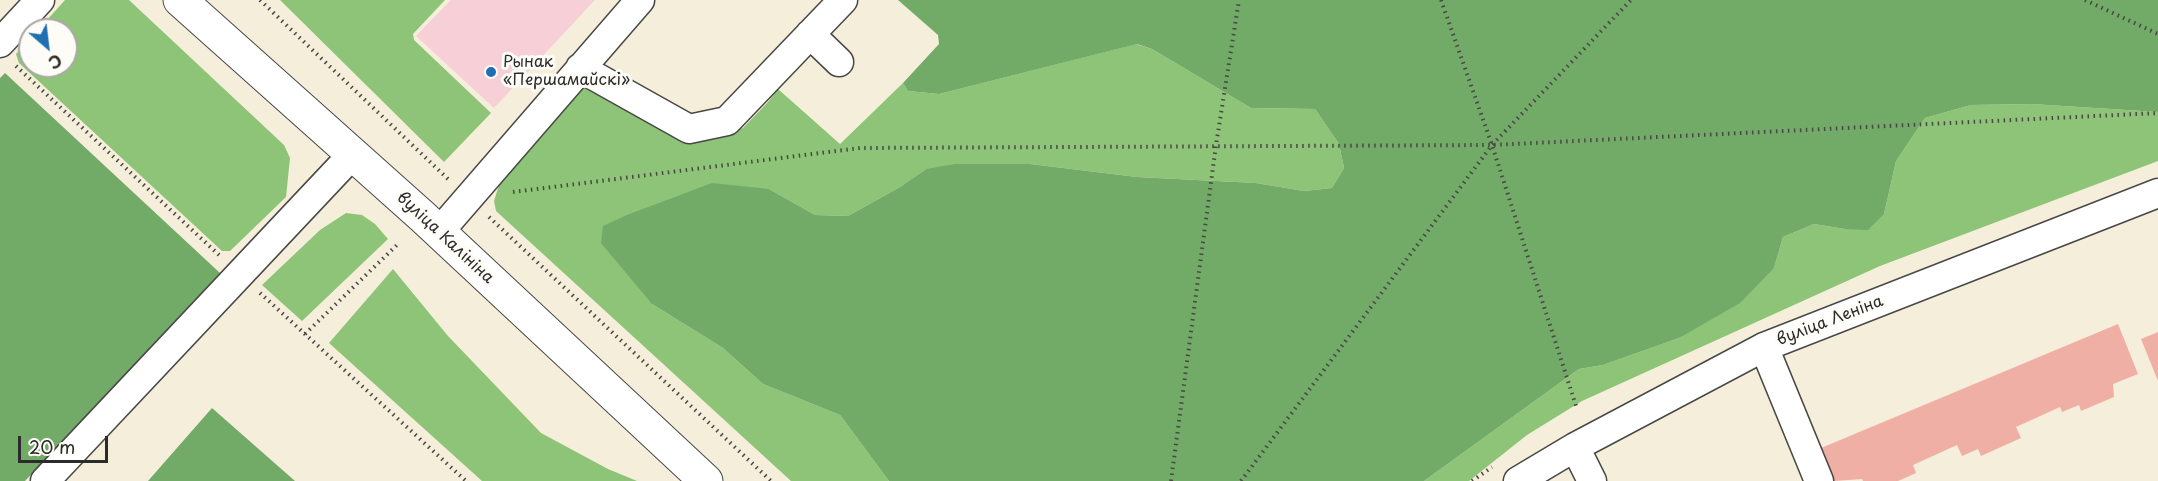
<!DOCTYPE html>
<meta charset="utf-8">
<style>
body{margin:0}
#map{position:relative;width:2158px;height:481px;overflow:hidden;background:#f5eeda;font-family:"Playpen Sans",sans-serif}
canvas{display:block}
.north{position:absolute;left:18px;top:18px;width:60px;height:60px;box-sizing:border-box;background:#fdfcf7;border:2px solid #a9a8a5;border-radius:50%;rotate:152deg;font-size:16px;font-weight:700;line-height:24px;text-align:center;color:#2b2b2b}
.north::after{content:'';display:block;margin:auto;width:21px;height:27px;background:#1f6fb2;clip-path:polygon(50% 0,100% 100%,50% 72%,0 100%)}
.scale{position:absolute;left:18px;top:436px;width:90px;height:27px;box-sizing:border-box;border:3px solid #2b2b2b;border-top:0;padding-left:8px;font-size:18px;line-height:21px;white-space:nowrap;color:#2b2b2b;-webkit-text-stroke:4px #fdfcf7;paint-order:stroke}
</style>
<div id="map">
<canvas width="2158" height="481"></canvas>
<div class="north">С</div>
<div class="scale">20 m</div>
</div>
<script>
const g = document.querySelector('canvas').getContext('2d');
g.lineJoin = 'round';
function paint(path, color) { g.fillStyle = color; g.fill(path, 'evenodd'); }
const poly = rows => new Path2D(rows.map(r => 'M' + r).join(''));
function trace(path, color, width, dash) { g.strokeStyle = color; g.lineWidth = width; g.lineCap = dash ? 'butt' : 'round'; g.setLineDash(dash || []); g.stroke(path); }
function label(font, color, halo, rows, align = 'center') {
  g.font = font + ' "Playpen Sans",sans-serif'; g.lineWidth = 6; g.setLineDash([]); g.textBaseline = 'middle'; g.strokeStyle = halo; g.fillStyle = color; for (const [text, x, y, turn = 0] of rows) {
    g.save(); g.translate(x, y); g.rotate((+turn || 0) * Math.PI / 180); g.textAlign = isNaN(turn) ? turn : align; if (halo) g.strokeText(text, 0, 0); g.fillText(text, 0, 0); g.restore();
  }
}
paint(poly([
 [451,0,595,0,494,108,416,36]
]), '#f6cfd7');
paint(poly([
 [65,0,129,0,284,145,290,158,286,197,230,251,222,251,19,63,16,54,30,38,30,66,66,66,66,30,38,30],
 [280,0,445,0,413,34,414,40,491,113,444,162],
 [1136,44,1152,49,1251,108,1315,109,1339,144,1344,168,1332,188,1304,191,1256,183,1137,177,1030,164,926,169,900,187,848,216,815,215,769,189,652,304,723,348,763,384,840,415,889,481,791,481,496,211,494,201,502,176,578,87,590,86,686,141,706,141,743,128,768,102,778,89,840,144,903,83,908,91,939,94],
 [2032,104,2158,112,2158,161,1880,266,1582,401,1527,435,1469,481,1424,481,1579,369,1603,365,1679,338,1774,268,1783,237,1814,224,1845,229,1884,214,1896,161,1925,118,1971,105],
 [346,213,362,215,375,224,388,239,302,321,262,285,320,230],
 [393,269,448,336,541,433,608,469,637,481,482,481,329,343]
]), '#8ec477');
paint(poly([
 [898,0,2158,0,2158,112,2032,104,1971,105,1925,118,1896,161,1884,214,1868,230,1845,229,1814,224,1783,237,1774,268,1740,303,1679,338,1603,365,1579,369,1424,481,889,481,840,415,763,384,723,348,652,304,601,243,603,226,627,215,712,183,769,189,815,215,848,216,900,187,926,169,955,164,1030,164,1137,177,1256,183,1304,191,1332,188,1344,168,1339,144,1315,109,1251,108,1152,49,1137,44,939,94,908,91,903,83,939,44,938,35],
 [5,73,220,273,25,481,0,481,0,78],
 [212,408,295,481,148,481]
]), '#72aa68');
paint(poly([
 [2118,324,2138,374,2113,384,2114,397,2081,411,2079,405,2062,412,2060,407,2016,427,2021,438,1981,456,1978,449,1962,456,1957,445,1913,465,1916,473,1898,481,1863,481,1862,479,1834,481,1821,448],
 [2158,332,2158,381,2141,339]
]), '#f0afa5');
const minor = poly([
 [810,34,839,62],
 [0,43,40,0],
 [580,68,689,129,727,121,843,0],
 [439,232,640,0],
 [1764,347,1819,481],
 [1575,447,1592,481],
 [45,481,353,154],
 [1518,481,1575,447,1764,347,2158,193]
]);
const major = poly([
 [180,0,423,217,706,481]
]);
trace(minor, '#494845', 31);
trace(major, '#494845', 35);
trace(poly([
 [260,0,448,179],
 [1441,0,1492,145,1577,409],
 [2085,0,2158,34],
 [16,66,219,255],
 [513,192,860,148,1492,145,2158,113],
 [489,217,771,481],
 [260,293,466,481],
 [305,334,399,243],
 [1171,481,1216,145,1239,0],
 [1241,481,1492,145,1631,0],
 [1472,481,1492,467]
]), '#494845', 4, [1.5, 4.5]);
trace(minor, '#fff', 28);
trace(major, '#fff', 33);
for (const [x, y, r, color] of [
 [491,72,6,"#1f6fb2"]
]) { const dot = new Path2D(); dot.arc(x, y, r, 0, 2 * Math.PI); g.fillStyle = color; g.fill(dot); trace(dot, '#fdfcf7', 2); }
label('16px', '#2b2b2b', '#fdfcf7', [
 ["Рынак",503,63],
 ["«Першамайскі»",503,81]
], 'left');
label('16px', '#2b2b2b', '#fdfcf7', [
 ["вуліца Калініна",445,238,43],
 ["вуліца Леніна",1830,321,-21]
]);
</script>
